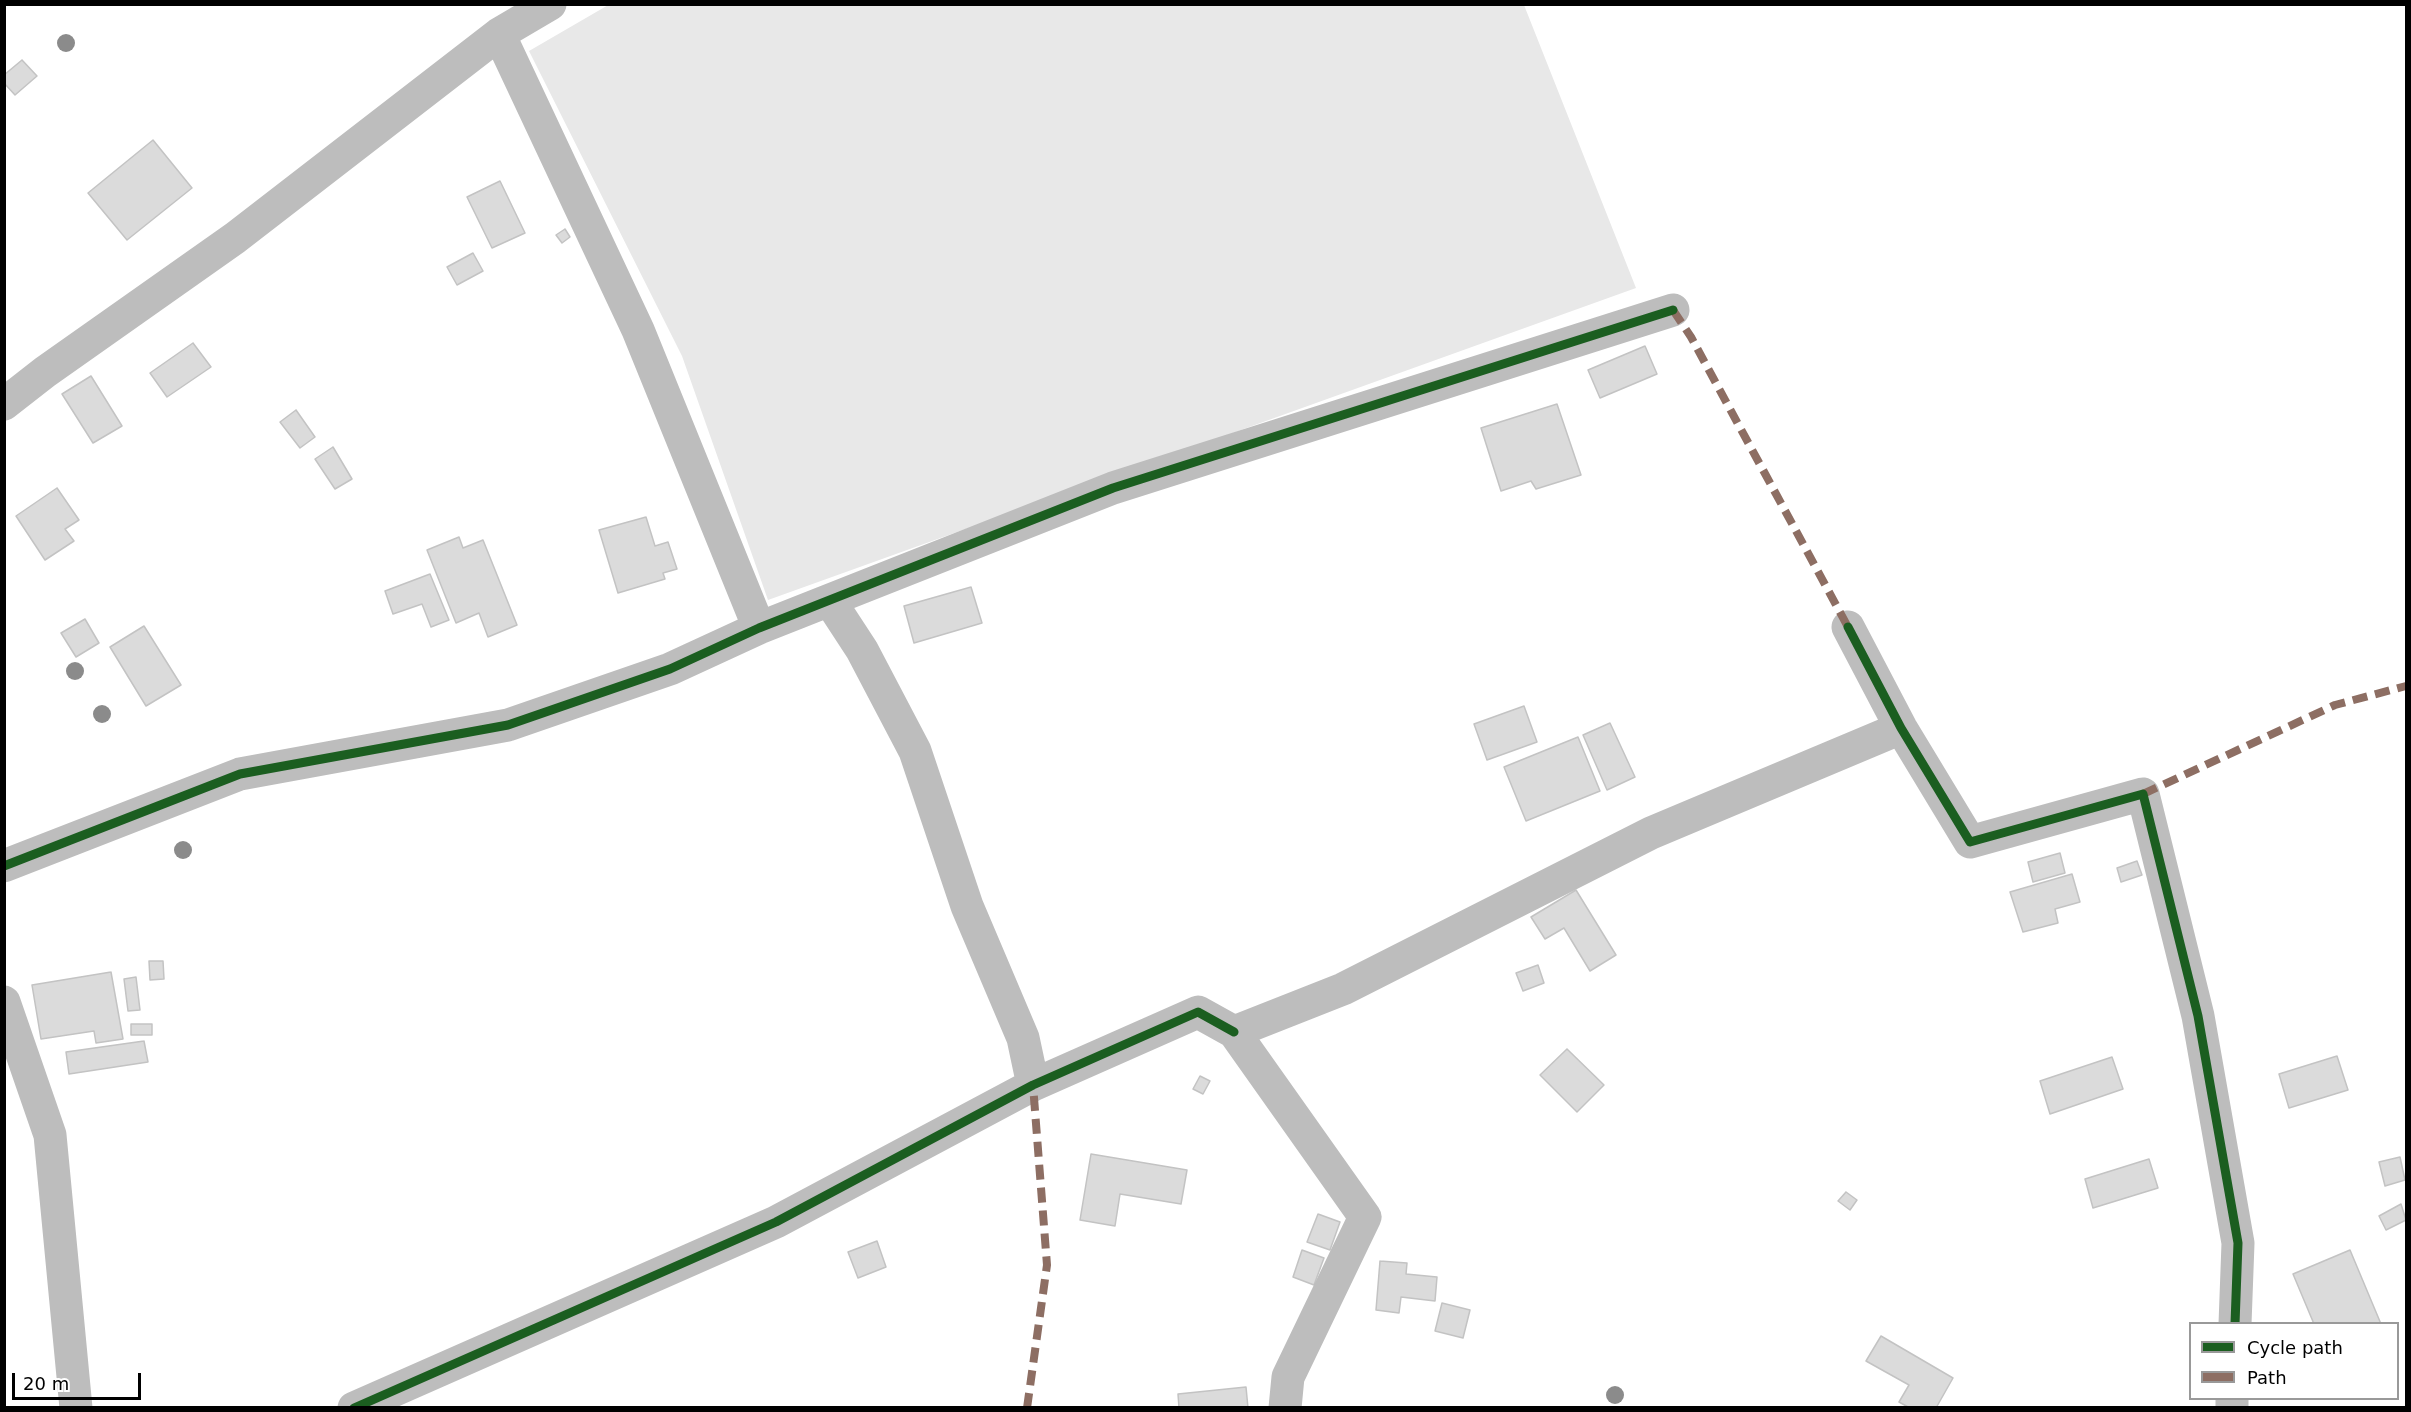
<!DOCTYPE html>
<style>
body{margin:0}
#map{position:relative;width:2411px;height:1412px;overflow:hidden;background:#fff;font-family:"DejaVu Sans",sans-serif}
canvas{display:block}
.frame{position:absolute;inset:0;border:6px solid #000;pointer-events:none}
.legend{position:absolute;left:2189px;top:1322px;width:210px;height:78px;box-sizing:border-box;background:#fff;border:2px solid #999;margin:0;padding:8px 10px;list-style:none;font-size:18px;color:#000}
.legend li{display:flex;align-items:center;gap:12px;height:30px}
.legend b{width:30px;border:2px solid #999}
.scale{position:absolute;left:12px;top:1373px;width:129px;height:27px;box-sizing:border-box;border:3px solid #000;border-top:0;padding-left:8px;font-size:18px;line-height:21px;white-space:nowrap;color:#000;-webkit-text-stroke:4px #fff;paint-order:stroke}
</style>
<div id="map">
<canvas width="2411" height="1412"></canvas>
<div class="frame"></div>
<ul class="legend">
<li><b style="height:8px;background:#1b5e20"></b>Cycle path</li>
<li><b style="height:8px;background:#8d6e63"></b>Path</li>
</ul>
<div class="scale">20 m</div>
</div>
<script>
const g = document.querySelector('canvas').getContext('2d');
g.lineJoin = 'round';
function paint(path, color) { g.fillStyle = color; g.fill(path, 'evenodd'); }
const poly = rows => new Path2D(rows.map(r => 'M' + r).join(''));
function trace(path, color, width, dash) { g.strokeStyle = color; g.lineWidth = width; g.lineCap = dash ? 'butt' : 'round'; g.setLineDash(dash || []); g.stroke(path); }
paint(poly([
 [610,4,1524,5,1636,288,768,600,682,356,529,51]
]), '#e8e8e8');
const building = poly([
 [22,60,37,76,15,95,4,83,4,75,22,60],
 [153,140,192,188,127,240,88,193,153,140],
 [500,181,525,233,492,248,467,197,500,181],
 [565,229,570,237,562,243,556,235,565,229],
 [473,253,483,271,457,285,447,267,473,253],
 [193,343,211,367,167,397,150,373,193,343],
 [1645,346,1657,374,1600,398,1588,370,1645,346],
 [91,376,122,426,93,443,62,394,91,376],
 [1557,404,1581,475,1536,489,1531,481,1501,491,1481,428,1557,404],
 [296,410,315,437,300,448,280,422,296,410],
 [333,447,352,479,335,489,315,459,333,447],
 [57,488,79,520,65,529,74,541,45,560,16,516,57,488],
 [646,517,655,546,668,542,677,569,663,573,665,579,618,593,599,530,646,517],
 [459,537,463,548,483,540,517,625,488,637,479,613,456,623,427,550,459,537],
 [430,574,449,620,431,627,422,604,393,614,385,591,430,574],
 [971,587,982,623,914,643,904,606,971,587],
 [85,619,99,643,76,657,61,633,85,619],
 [144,626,181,685,146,706,110,647,144,626],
 [1524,706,1537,742,1487,760,1474,724,1524,706],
 [1610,723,1635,777,1607,790,1583,735,1610,723],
 [1578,737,1600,791,1526,821,1504,767,1578,737],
 [2060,853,2065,873,2033,882,2028,862,2060,853],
 [2137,861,2142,875,2121,882,2117,868,2137,861],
 [2072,874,2080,902,2055,909,2058,923,2023,932,2010,892,2072,874],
 [1576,890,1616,955,1590,971,1564,928,1545,939,1531,917,1576,890],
 [149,961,163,961,164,979,150,980,149,961],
 [1538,965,1544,983,1523,991,1516,973,1538,965],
 [111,972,123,1039,96,1043,94,1031,41,1039,32,985,111,972],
 [136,977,140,1010,128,1011,124,979,136,977],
 [131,1024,152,1024,152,1035,131,1035,131,1024],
 [144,1041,148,1062,69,1074,66,1052,144,1041],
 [1567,1049,1604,1085,1577,1112,1540,1075,1567,1049],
 [2337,1056,2348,1090,2289,1108,2279,1074,2337,1056],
 [2112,1057,2123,1089,2050,1114,2040,1081,2112,1057],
 [1200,1076,1210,1081,1203,1094,1193,1089,1200,1076],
 [1091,1154,1187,1170,1181,1204,1120,1194,1115,1226,1080,1220,1091,1154],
 [2400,1157,2405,1180,2385,1186,2379,1162,2400,1157],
 [2149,1159,2158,1188,2093,1208,2085,1179,2149,1159],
 [1846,1192,1857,1200,1850,1210,1838,1201,1846,1192],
 [2401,1204,2406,1220,2386,1230,2379,1216,2401,1204],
 [1318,1214,1340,1222,1330,1250,1307,1242,1318,1214],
 [877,1241,886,1267,858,1278,848,1252,877,1241],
 [1302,1250,1324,1258,1314,1285,1293,1277,1302,1250],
 [2350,1250,2381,1324,2314,1324,2293,1274,2350,1250],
 [1380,1261,1407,1263,1406,1274,1437,1277,1435,1301,1401,1297,1399,1313,1376,1310,1380,1261],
 [1442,1303,1470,1310,1463,1338,1435,1331,1442,1303],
 [1881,1336,1953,1378,1936,1408,1910,1408,1899,1402,1909,1385,1866,1361,1881,1336],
 [1246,1387,1248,1408,1179,1408,1178,1394,1246,1387]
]);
paint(building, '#dbdbdb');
trace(building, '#c3c3c3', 1.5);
trace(poly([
 [499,34,638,330,759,628],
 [4,404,45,372,235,238,499,34,550,4],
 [830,601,862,650,915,751,967,906,1023,1038,1033,1085],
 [1848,627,1901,728,1970,842,2143,794,2198,1016,2238,1243,2235,1324],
 [4,866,240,774,508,725,670,669,759,628,1113,488,1673,310],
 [4,1002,50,1135,76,1408],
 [1234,1032,1343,989,1651,833,1901,728],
 [354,1408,776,1222,1033,1085,1198,1012,1234,1032,1365,1217,1288,1377,1285,1408],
 [2232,1408,2232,1398]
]), '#bdbdbd', 33);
trace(poly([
 [1673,310,1691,337,1848,627],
 [2143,794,2335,705,2406,686],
 [1027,1408,1047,1265,1033,1085]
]), '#8d6e63', 8, [15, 8]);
trace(poly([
 [1848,627,1901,728,1970,842,2143,794,2198,1016,2238,1243,2235,1324],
 [4,866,240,774,508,725,670,669,759,628,1113,488,1673,310],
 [354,1408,776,1222,1033,1085,1198,1012,1234,1032]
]), '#1b5e20', 9);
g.fillStyle = '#8b8b8b';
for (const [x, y] of [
 [66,43],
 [75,671],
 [102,714],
 [183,850],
 [1615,1395]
]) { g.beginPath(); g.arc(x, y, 9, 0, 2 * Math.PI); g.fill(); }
</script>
